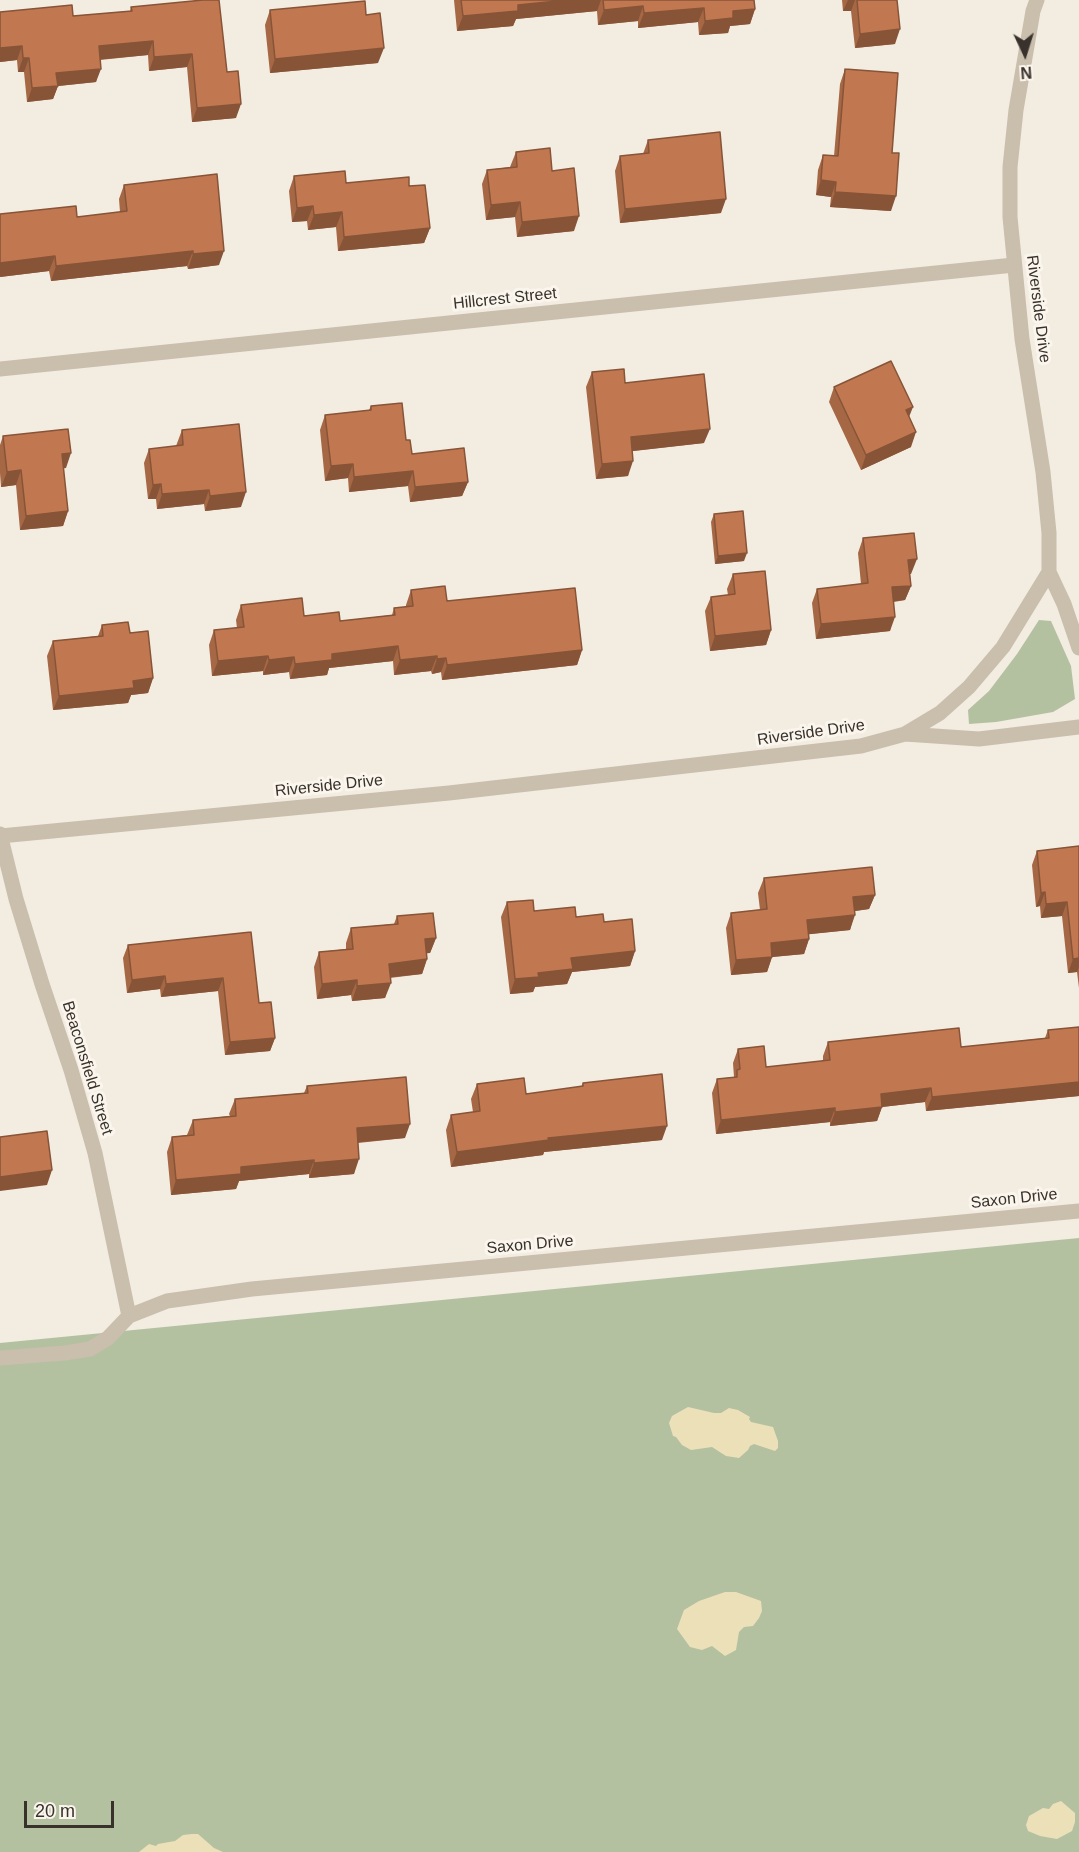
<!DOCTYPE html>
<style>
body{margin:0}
#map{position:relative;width:1079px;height:1852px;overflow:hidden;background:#f2ece1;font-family:Arial,sans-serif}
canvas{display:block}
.north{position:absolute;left:995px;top:24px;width:60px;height:60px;-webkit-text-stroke:4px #faf5ed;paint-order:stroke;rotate:176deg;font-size:16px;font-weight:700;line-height:24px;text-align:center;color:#39312b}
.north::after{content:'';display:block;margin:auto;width:21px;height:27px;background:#39312b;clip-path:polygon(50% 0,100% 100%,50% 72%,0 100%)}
.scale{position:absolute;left:24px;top:1801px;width:90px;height:27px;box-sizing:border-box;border:3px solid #39312b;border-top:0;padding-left:8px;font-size:18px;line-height:21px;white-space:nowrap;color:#39312b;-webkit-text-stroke:4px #faf5ed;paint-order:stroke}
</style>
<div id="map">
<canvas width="1079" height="1852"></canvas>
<div class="north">N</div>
<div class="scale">20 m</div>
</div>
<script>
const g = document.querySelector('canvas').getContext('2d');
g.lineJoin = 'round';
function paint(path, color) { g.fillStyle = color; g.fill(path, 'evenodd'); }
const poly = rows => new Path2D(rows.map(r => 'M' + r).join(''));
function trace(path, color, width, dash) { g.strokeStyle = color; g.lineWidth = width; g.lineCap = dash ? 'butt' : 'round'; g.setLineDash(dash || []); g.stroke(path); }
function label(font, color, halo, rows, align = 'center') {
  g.font = font + ' Arial,sans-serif'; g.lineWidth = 6; g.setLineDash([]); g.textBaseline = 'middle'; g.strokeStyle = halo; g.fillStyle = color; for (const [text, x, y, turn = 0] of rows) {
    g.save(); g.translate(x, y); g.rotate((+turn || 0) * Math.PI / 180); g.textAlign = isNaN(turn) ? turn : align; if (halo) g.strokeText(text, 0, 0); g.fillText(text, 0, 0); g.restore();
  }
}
paint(poly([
 [1039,620,1051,621,1071,666,1075,699,1053,712,996,722,969,724,968,710,989,691,1017,654],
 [1079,1238,1079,1852,0,1852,0,1343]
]), '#b3c1a1');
paint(poly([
 [688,1407,714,1413,721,1413,729,1408,738,1410,750,1417,749,1419,751,1422,773,1427,778,1441,778,1448,775,1451,754,1444,750,1446,748,1450,739,1458,726,1456,712,1447,691,1450,682,1445,676,1437,673,1436,669,1423,672,1416],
 [725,1592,736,1592,761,1601,762,1611,759,1618,753,1626,744,1627,739,1632,736,1650,725,1656,712,1646,702,1650,690,1647,677,1629,684,1610,699,1601],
 [1061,1801,1075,1813,1075,1822,1072,1831,1057,1839,1040,1836,1028,1831,1026,1825,1029,1816,1043,1808,1049,1809,1053,1804],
 [192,1834,198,1834,214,1848,223,1852,139,1852,149,1844,156,1846,158,1844,175,1841,183,1835]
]), '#ece0b9');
trace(poly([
 [0,369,1014,265],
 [1049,572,1064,604,1079,648],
 [905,734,979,739,1079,727],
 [0,834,16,899,42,984,71,1070,95,1153,129,1316],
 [0,836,449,793,861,746,905,734,940,713,969,687,1003,647,1049,572,1049,533,1043,472,1022,339,1010,217,1010,167,1016,110,1033,11,1037,0],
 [0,1358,65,1353,90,1349,108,1338,129,1316,167,1301,252,1289,1079,1211]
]), '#cabead', 15);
paint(poly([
 [454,0,754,0,755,9,750,24,730,26,728,33,699,35,698,22,638,28,638,21,598,25,597,11,516,19,513,26,457,31],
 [842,0,897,0,895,44,855,48,851,11,843,11],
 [131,7,227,72,236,118,192,122,187,67,149,71,148,55,100,60,96,82,58,86,53,99,27,102,24,72,18,72,17,60,0,62,0,12,73,16,130,11],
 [270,10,366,15,378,63,270,73,265,25],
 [845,69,892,153,891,211,830,207,831,197,816,195,818,170,823,155,834,156,840,84],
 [648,140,721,213,620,223,615,171,620,156,643,154],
 [516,152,552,171,574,231,517,237,515,217,486,220,482,184,487,170,510,167],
 [294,176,346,183,409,186,430,228,424,243,338,251,336,227,308,230,307,221,292,222,289,191],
 [124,185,219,265,188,269,187,266,51,281,49,271,0,277,77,217,120,212,119,199],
 [592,372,625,383,704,443,632,451,628,476,596,479,586,387],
 [834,387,909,417,911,447,861,470,829,402],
 [371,406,406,440,412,454,468,482,462,496,410,502,408,486,349,492,348,478,325,481,320,430,325,415,369,410],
 [182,430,241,507,205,511,204,504,157,509,156,499,148,499,144,463,149,449,176,446],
 [3,436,66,468,63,468,68,511,63,526,20,530,16,485,1,487,0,473,0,445],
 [714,514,744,561,715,564,711,522],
 [863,538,911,574,910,574,911,586,905,600,894,602,890,631,816,639,812,603,817,589,861,584,858,553],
 [733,574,771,630,766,645,710,651,705,611,711,597,728,595,727,589],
 [411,590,447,601,582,650,577,665,442,680,441,672,432,674,431,671,394,675,393,661,329,668,327,675,290,679,289,672,263,675,263,671,212,676,209,645,214,630,237,628,236,620,241,605,340,621,392,615,394,608,406,607,406,605],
 [102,625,130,633,153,678,148,693,131,695,128,703,53,710,47,656,53,641,98,636],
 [1079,846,1079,988,1077,972,1068,973,1062,916,1041,918,1040,906,1036,907,1032,865,1037,851],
 [764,878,875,895,869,909,855,911,850,930,809,934,809,939,804,954,772,957,767,972,731,975,726,928,731,913,760,910,758,893],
 [507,902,534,911,576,917,604,922,635,951,630,966,572,972,567,984,535,987,533,992,510,994,501,917],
 [397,916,436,938,430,953,427,953,427,959,422,974,390,978,385,998,352,1001,351,995,317,999,314,967,319,952,346,949,346,943,351,928,394,924],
 [251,932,259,1003,275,1038,270,1051,225,1055,218,991,161,997,160,989,127,993,123,958,128,945],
 [1079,1027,1079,1096,926,1111,925,1102,882,1107,877,1121,830,1126,830,1122,716,1134,712,1093,717,1079,734,1077,733,1063,738,1049,766,1067,823,1061,823,1056,828,1042,961,1047,1045,1038,1048,1030],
 [583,1083,662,1140,544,1152,543,1155,451,1167,446,1130,451,1115,473,1112,471,1099,477,1084,526,1094,581,1087],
 [307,1086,405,1138,358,1143,354,1174,309,1178,309,1174,239,1181,236,1189,171,1195,167,1152,172,1137,187,1135,193,1120,230,1116,229,1114,235,1099,304,1093]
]), '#a66745');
paint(poly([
 [567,0,601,0,597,11,516,19,513,26,457,31,463,16,518,5],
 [848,0,855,0,851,11,843,11],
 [643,6,638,21,598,25,604,10],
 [704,8,698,22,638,28,644,13],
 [755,9,750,24,730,26,728,33,699,35,705,21,733,11],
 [900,29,895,44,855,48,860,34],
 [153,41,148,55,94,60,99,46],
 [22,46,17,60,0,62,0,48],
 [384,48,378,63,270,73,275,59],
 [192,54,187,67,149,71,154,57],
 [23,58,29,58,24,72,18,72],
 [101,69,96,82,58,86,53,99,27,102,32,88,56,73],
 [241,104,236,118,192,122,197,108],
 [821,180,836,182,831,197,816,195],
 [835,192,896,196,891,211,830,207],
 [726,199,721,213,620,223,625,209],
 [520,202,515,217,486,220,491,205],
 [313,206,307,221,292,222,297,208],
 [342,212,336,227,308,230,314,215],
 [579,216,574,231,517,237,522,222],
 [430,228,424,243,338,251,344,237],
 [193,251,187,266,51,281,56,266],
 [224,251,219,265,188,269,193,254],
 [55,256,49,271,0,277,0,263],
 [913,407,907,422,906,410],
 [710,429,704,443,625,452,631,437],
 [916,432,911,447,861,470,866,455],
 [71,453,66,468,57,469,62,454],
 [633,461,628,476,596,479,602,464],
 [353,464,348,478,325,481,331,466],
 [21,470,16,485,1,487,7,472],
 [413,471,408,486,349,492,354,477],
 [468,482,462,496,410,502,415,487],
 [161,484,156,499,148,499,153,485],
 [209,490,204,504,157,509,162,494],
 [246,492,241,507,205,511,210,496],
 [68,511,63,526,20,530,26,516],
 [747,553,744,561,715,564,718,556],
 [917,559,911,574,903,575,908,560],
 [911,586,905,600,887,602,892,587],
 [895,617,890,631,816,639,821,624],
 [771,630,766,645,710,651,715,636],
 [398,646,393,661,329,668,327,675,290,679,295,664,332,654],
 [582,650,577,665,442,680,447,665],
 [268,656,263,671,212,676,218,661],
 [437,656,431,671,394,675,400,660],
 [294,657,289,672,263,675,269,660],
 [446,658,441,672,432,674,437,659],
 [153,678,148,693,131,695,128,703,53,710,59,696,133,681],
 [1045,892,1040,906,1036,907,1041,893],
 [875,895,869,909,848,912,853,897],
 [1067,902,1062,916,1041,918,1046,904],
 [855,915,850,930,802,935,807,920],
 [436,938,430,953,420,954,425,939],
 [809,939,804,954,772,957,767,972,731,975,736,960,771,943],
 [635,951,630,966,572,972,567,984,535,987,533,992,510,994,515,979,571,958],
 [1079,958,1079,967,1077,972,1068,973,1073,959],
 [427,959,422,974,383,978,389,964],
 [165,976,160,989,127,993,132,980],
 [223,978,218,991,161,997,166,984],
 [357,980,351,995,317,999,322,984],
 [391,983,385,998,352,1001,357,986],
 [275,1038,270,1051,225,1055,230,1042],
 [1079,1082,1079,1096,926,1111,932,1097],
 [931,1088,925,1102,882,1107,877,1121,830,1126,835,1112,881,1094],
 [835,1108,830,1122,716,1134,721,1120],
 [410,1124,405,1138,351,1143,357,1128],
 [667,1126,662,1140,544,1152,543,1155,451,1167,457,1152,548,1138],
 [359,1159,354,1174,309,1178,314,1163],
 [314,1160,309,1174,239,1181,236,1189,171,1195,176,1180,241,1167],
 [52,1170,47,1185,0,1191,0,1177]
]), '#875438');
const building = poly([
 [203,0,219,0,227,72,238,71,241,104,197,108,192,54,154,57,153,41,99,46,101,69,56,73,58,86,32,88,29,58,23,58,22,46,0,48,0,12,72,5,73,16,132,11,131,7,203,0],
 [461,0,567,0,518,5,518,11,463,16,461,0],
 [603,0,754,0,755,9,733,11,733,18,705,21,704,8,644,13,643,6,604,10,603,0],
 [857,0,897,0,900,29,860,34,857,0],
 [365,1,366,15,380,13,384,48,275,59,270,10,365,1],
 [845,69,898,73,892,153,899,153,896,196,835,192,836,182,821,180,823,155,838,156,845,69],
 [720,132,726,199,625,209,620,156,649,153,648,140,720,132],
 [550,148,552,171,574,168,579,216,522,222,520,202,491,205,487,170,517,167,516,152,550,148],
 [345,171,346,183,409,177,409,186,425,185,430,228,344,237,342,212,314,215,313,206,297,208,294,176,345,171],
 [217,174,224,251,193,254,193,251,56,266,55,256,0,263,0,214,76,206,77,217,127,211,124,185,217,174],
 [891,361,913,407,906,410,916,432,866,455,834,387,891,361],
 [624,369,625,383,704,374,710,429,631,437,633,461,602,464,592,372,624,369],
 [402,403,406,440,410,440,412,454,464,448,468,482,415,487,413,471,354,477,353,464,331,466,325,415,371,410,371,406,402,403],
 [239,424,246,492,210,496,209,490,162,494,161,484,153,485,149,449,183,445,182,430,239,424],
 [68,429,71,453,62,454,68,511,26,516,21,470,7,472,3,436,68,429],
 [743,511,747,553,718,556,714,514,743,511],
 [914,533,917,559,908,560,911,586,892,587,895,617,821,624,817,589,868,583,863,538,914,533],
 [765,571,771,630,715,636,711,597,735,594,733,574,765,571],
 [445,586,447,601,575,588,582,650,447,665,446,658,437,659,437,656,400,660,398,646,332,654,332,660,295,664,294,657,269,660,268,656,218,661,214,630,244,627,241,605,302,598,304,616,339,612,340,621,395,615,394,608,413,606,411,590,445,586],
 [128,622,130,633,148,631,153,678,133,681,134,688,59,696,53,641,103,636,102,625,128,622],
 [1079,846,1079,958,1073,959,1067,902,1046,904,1045,892,1041,893,1037,851,1079,846],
 [872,867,875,895,853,897,855,915,807,920,809,939,771,943,772,957,736,960,731,913,767,909,764,878,872,867],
 [533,900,534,911,575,907,576,917,603,914,604,922,632,919,635,951,571,958,573,969,538,973,539,977,515,979,507,902,533,900],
 [433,913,436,938,425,939,427,959,389,964,391,983,357,986,357,980,322,984,319,952,353,949,351,928,398,924,397,916,433,913],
 [251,932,259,1003,271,1002,275,1038,230,1042,223,978,166,984,165,976,132,980,128,945,251,932],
 [1079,1027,1079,1082,932,1097,931,1088,881,1094,882,1107,835,1112,835,1108,721,1120,717,1079,737,1077,737,1070,740,1069,738,1049,764,1046,766,1067,830,1060,828,1042,959,1028,961,1047,1049,1038,1048,1030,1079,1027],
 [662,1074,667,1126,548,1138,549,1140,457,1152,451,1115,480,1111,477,1084,524,1078,526,1094,583,1086,583,1083,662,1074],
 [406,1077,410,1124,357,1128,359,1159,314,1163,314,1160,241,1167,241,1174,176,1180,172,1137,194,1135,193,1120,236,1116,235,1099,308,1093,307,1086,406,1077],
 [47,1131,52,1170,0,1177,0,1137,47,1131]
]);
paint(building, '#c17850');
trace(building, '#875438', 1.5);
label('16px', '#39312b', '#faf5ed', [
 ["Hillcrest Street",505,299,-6],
 ["Riverside Drive",1038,309,83],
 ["Riverside Drive",811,733,-8],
 ["Riverside Drive",329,786,-6],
 ["Beaconsfield Street",87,1068,73],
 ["Saxon Drive",1014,1199,-6],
 ["Saxon Drive",530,1245,-5]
]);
</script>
